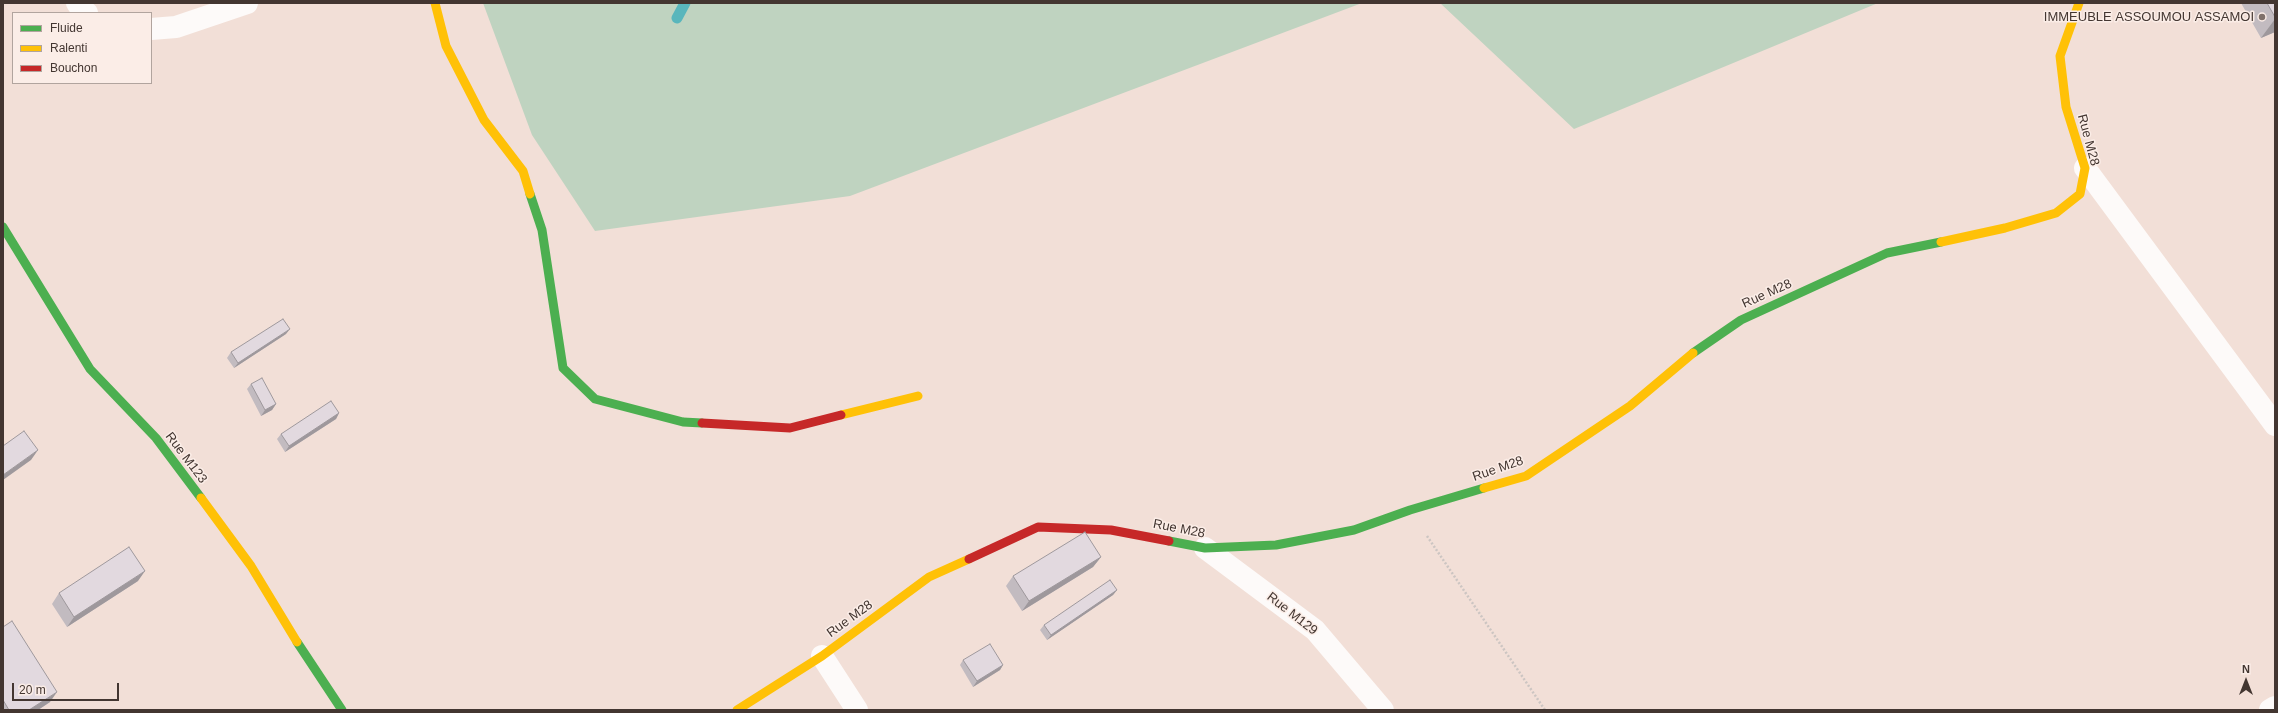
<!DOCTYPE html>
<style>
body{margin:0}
#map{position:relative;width:2278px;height:713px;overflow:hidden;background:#f2dfd7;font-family:Arial,sans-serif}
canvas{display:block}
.frame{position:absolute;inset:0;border:4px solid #433631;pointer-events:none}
.legend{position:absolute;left:12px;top:12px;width:140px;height:72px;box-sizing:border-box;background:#fbede7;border:1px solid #b1a49e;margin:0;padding:5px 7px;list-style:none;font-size:12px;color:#433631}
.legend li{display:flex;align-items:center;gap:8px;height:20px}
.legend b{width:20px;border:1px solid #b1a49e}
.north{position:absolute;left:2226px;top:661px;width:40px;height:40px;-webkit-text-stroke:3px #fbede7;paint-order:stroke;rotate:0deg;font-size:11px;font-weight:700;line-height:16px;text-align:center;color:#433631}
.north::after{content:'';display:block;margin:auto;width:14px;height:18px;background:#433631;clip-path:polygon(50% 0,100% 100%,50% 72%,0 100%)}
.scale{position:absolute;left:12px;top:683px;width:107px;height:18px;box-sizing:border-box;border:2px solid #433631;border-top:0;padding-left:5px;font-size:12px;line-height:14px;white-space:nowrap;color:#433631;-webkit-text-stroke:3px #fbede7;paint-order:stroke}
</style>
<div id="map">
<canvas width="2278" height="713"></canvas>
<div class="frame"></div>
<ul class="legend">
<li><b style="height:5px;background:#4caf50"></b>Fluide</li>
<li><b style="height:5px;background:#ffc107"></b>Ralenti</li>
<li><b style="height:5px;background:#c62828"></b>Bouchon</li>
</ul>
<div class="north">N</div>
<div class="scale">20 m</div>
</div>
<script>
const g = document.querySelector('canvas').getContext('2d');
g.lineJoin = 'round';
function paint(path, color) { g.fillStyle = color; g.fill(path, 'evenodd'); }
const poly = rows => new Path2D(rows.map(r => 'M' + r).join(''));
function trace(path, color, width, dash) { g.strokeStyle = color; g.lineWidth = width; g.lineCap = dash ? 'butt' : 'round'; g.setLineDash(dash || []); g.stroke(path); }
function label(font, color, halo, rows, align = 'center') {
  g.font = font + ' Arial,sans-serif'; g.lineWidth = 3; g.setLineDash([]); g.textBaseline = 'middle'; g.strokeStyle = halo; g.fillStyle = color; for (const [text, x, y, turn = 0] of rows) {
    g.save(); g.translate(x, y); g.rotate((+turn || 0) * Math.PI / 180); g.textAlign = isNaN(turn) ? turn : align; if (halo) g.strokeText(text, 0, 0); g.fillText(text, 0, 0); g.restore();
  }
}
paint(poly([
 [483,3,1362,3,850,196,595,231,532,135],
 [1440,3,1878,3,1574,129]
]), '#bfd3c0');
trace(poly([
 [677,18,685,3]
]), '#59b6bc', 11);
trace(poly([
 [1427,536,1545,710]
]), '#ccc5c2', 2.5, [2, 2]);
trace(poly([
 [77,3,81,9,87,13],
 [151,29,176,27,247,3],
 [2085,168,2275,425],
 [1205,548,1315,630,1383,710],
 [822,656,857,710],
 [2270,710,2275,707]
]), '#fdfaf9', 22);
trace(poly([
 [530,194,542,230,563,368,595,399,683,422,702,423],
 [3,227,90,369,156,438,201,498],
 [1693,353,1741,320,1887,253,1941,242],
 [1169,541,1205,548,1276,545,1354,530,1410,510,1484,488],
 [297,642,342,710]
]), '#4caf50', 9);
trace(poly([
 [435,3,446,46,484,120,523,171,530,194],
 [1941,242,2005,228,2056,213,2080,194,2085,168,2066,107,2060,56,2079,3],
 [841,415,918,396],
 [1484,488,1526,476,1630,406,1693,353],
 [201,498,251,566,297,642],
 [737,710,822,656,929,577,969,559]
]), '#ffc107', 9);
trace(poly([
 [702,423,790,428,841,415],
 [969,559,1038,527,1111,530,1169,541]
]), '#c62828', 9);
paint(poly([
 [2241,3,2275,3,2275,32,2261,38],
 [286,334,234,368,227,358,231,352],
 [251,384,276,404,272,410,261,416,247,389],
 [339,413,336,419,285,452,277,439,281,434],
 [1101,557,1093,567,1022,611,1006,586,1013,576],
 [138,581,67,627,52,604,59,593],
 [1117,590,1113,595,1047,640,1040,630,1044,625],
 [3,627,50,702,38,710,3,710],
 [963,660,1003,665,1000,670,973,687,960,665]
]), '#c2bbc0');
paint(poly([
 [2275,19,2275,32,2261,38],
 [290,329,286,334,234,368,238,363],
 [276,404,272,410,261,416,265,410],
 [339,413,336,419,285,452,289,446],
 [38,450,31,460,3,480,3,475],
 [1101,557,1093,567,1022,611,1029,601],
 [145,571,138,581,67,627,74,617],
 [1117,590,1113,595,1047,640,1051,635],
 [1003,665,1000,670,973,687,977,681],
 [57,692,50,702,38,710,29,710]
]), '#9e989c');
const building = poly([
 [2267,3,2275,3,2275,17,2267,3],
 [283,319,290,329,238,363,231,352,283,319],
 [262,378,276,404,265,410,251,384,262,378],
 [331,401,339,413,289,446,281,434,331,401],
 [24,431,38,450,3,475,3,446,24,431],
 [1085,532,1101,557,1029,601,1013,576,1085,532],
 [129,547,145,571,74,617,59,593,129,547],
 [1110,580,1117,590,1051,635,1044,625,1110,580],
 [12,621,57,692,29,710,9,710,3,700,3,627,12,621],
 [990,644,1003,665,977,681,963,660,990,644]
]);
paint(building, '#e2d9df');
trace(building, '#9e989c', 1);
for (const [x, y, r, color] of [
 [2262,17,4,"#80716b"]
]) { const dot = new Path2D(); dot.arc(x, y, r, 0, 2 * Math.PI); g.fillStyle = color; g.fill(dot); trace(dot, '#fbede7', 1.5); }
label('13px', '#433631', '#fbede7', [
 ["IMMEUBLE ASSOUMOU ASSAMOI",2254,17]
], 'right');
label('13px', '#433631', '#fbede7', [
 ["Rue M28",2088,140,75],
 ["Rue M28",1767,294,-24],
 ["Rue M123",186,458,53],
 ["Rue M28",1498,469,-19],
 ["Rue M28",1179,529,11],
 ["Rue M129",1292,614,38],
 ["Rue M28",850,619,-36]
]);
</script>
